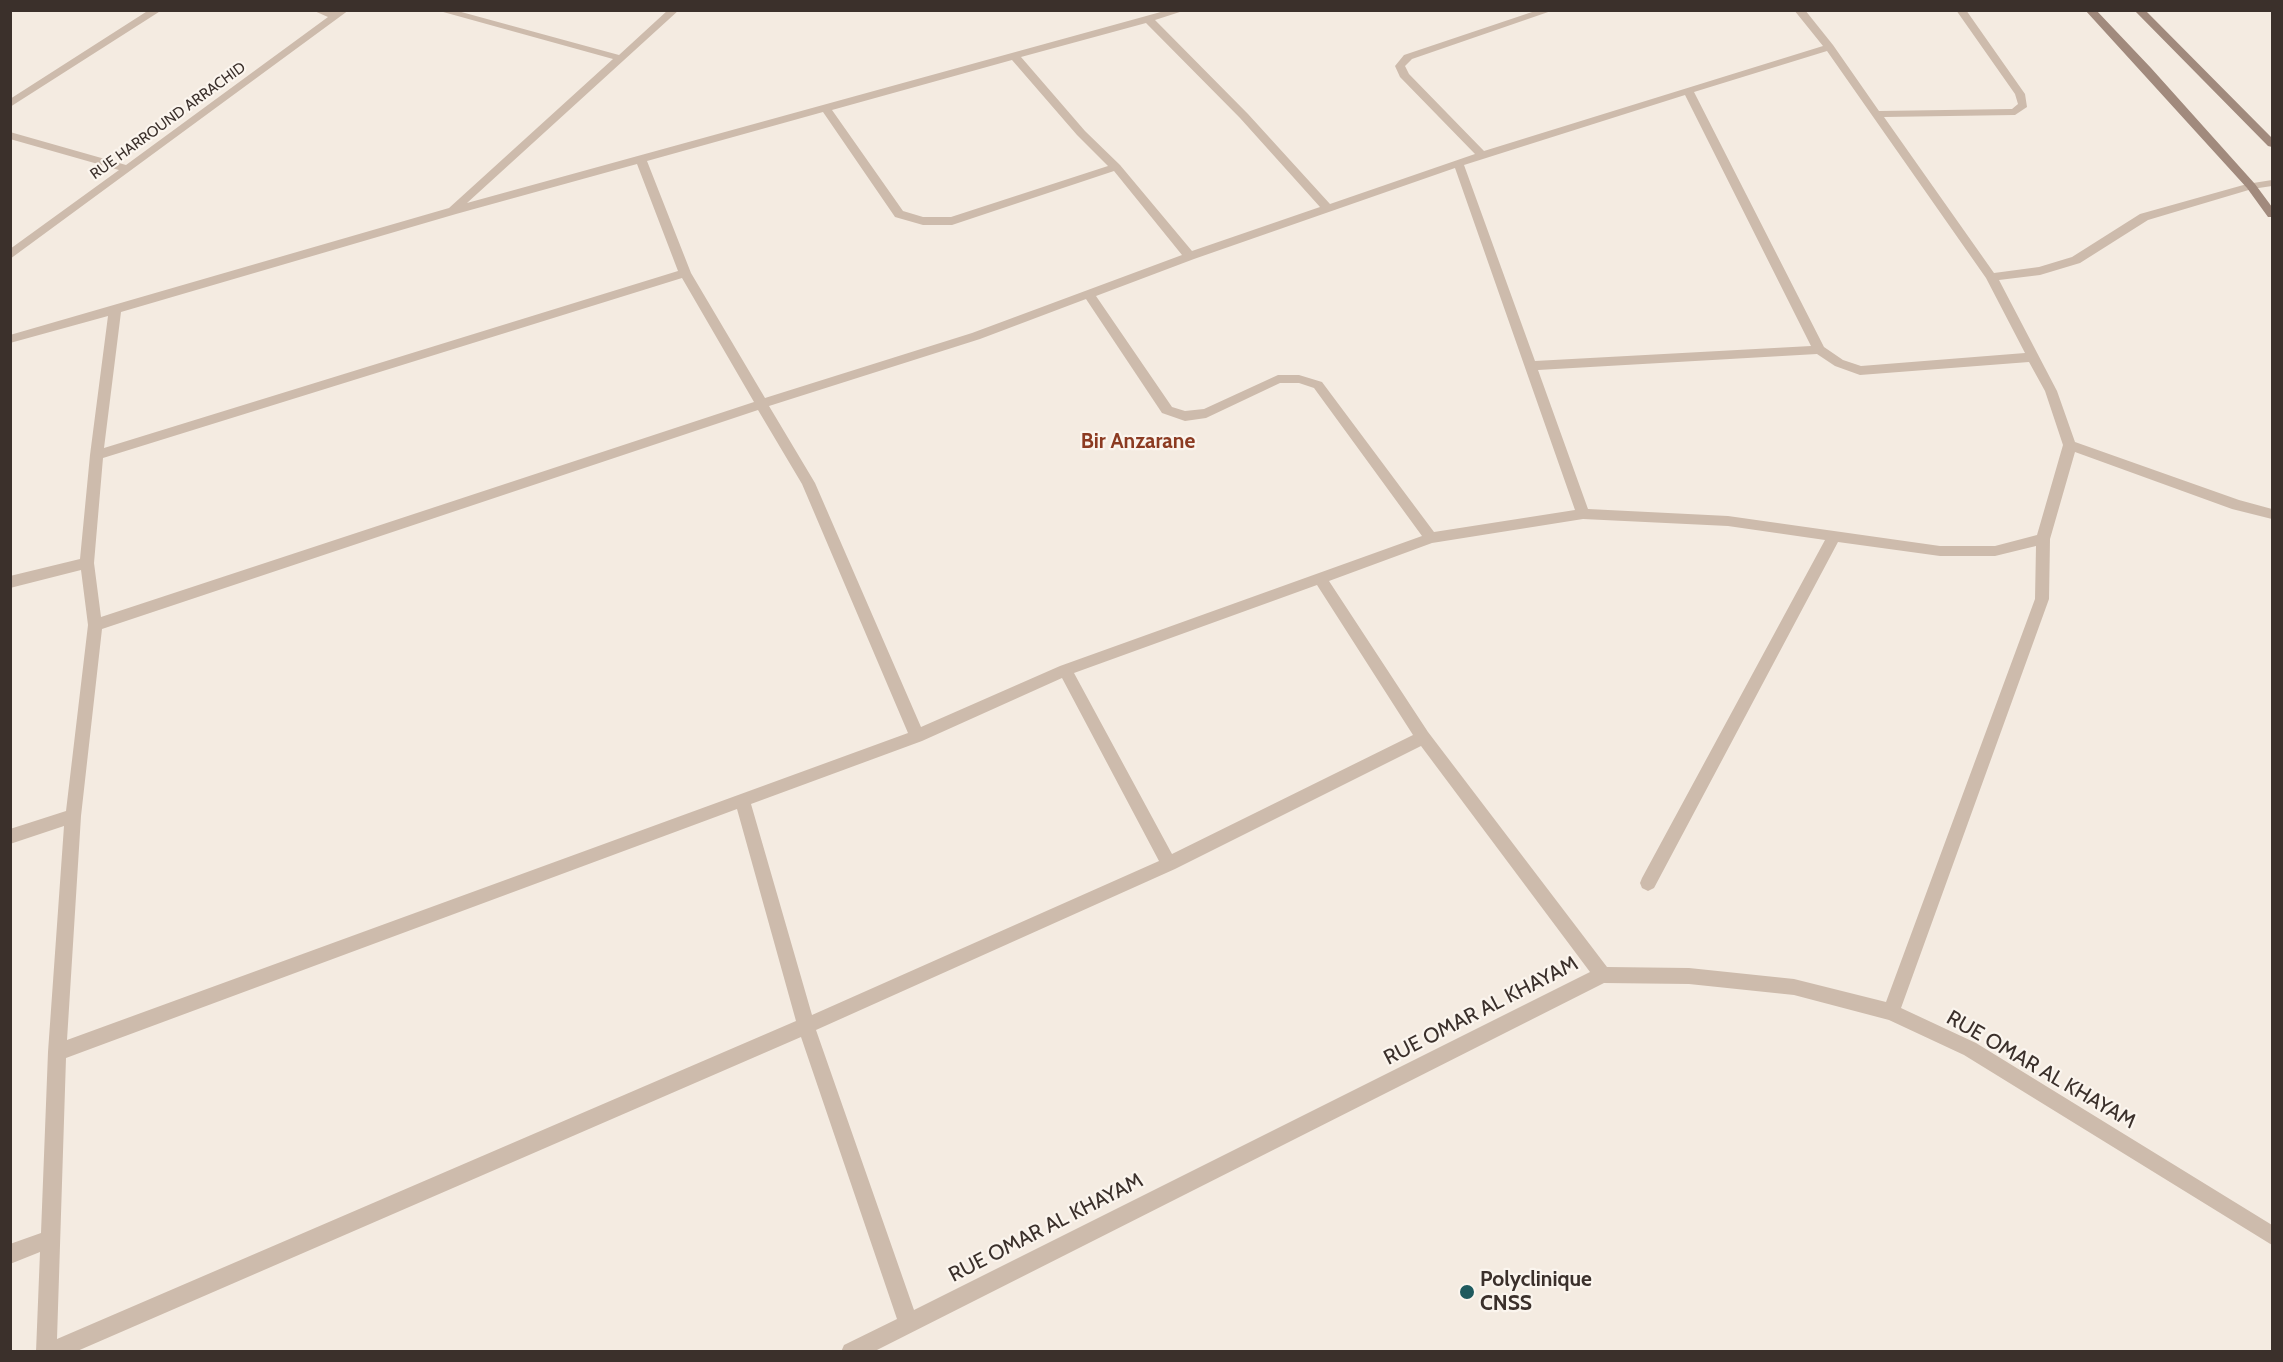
<!DOCTYPE html>
<style>
body{margin:0}
#map{position:relative;width:2283px;height:1362px;overflow:hidden;background:#f4ebe1;font-family:Cabin,sans-serif}
canvas{display:block}
.frame{position:absolute;inset:0;border:12px solid #3b302b;pointer-events:none}
</style>
<div id="map">
<canvas width="2283" height="1362"></canvas>
<div class="frame"></div>
</div>
<script>
const g = document.querySelector('canvas').getContext('2d');
g.lineJoin = 'round';
const poly = rows => new Path2D(rows.map(r => 'M' + r).join(''));
function paint(path, color) { g.fillStyle = color; g.fill(path, 'evenodd'); }
function trace(path, color, width, dash) { g.strokeStyle = color; g.lineWidth = width; g.lineCap = dash ? 'butt' : 'round'; g.setLineDash(dash || []); g.stroke(path); }
function label(font, color, halo, rows, align = 'center') {
  g.font = font + ' Cabin,sans-serif'; g.lineWidth = 4.5; g.setLineDash([]); g.textBaseline = 'middle'; g.strokeStyle = halo; g.fillStyle = color; for (const [text, x, y, turn = 0] of rows) {
    g.save(); g.translate(x, y); g.rotate((+turn || 0) * Math.PI / 180); g.textAlign = isNaN(turn) ? turn : align; if (halo) g.strokeText(text, 0, 0); g.fillText(text, 0, 0); g.restore();
  }
}
paint(poly([
 [149,10,162,10,10,107,10,99,149,10],
 [312,10,334,12,349,10,10,259,10,249,119,170,10,139,10,132,126,165,328,17,312,10],
 [436,10,454,10,619,55,668,10,679,10,467,203,1168,10,1186,10,1155,20,1248,114,1330,204,1475,154,1400,77,1395,66,1404,55,1538,10,1554,10,1412,59,1405,66,1409,74,1484,151,1823,46,1794,10,1805,10,1833,45,1879,111,2012,109,2018,104,2015,94,1956,10,1966,10,2025,94,2027,107,2015,115,1884,117,1994,273,2039,267,2072,257,2140,214,2247,184,2272,180,2272,186,2252,189,2148,220,2080,263,2040,275,1999,280,2057,391,2075,442,2239,500,2272,509,2272,519,2232,509,2075,452,2050,539,2049,599,1901,1008,1976,1043,2272,1225,2272,1245,1964,1055,1889,1020,1794,995,1689,984,1604,983,873,1352,841,1352,844,1345,897,1319,801,1037,75,1352,36,1352,40,1252,10,1264,10,1244,41,1233,48,1052,64,826,10,844,10,829,66,811,88,625,81,570,10,588,10,576,80,559,90,455,108,316,10,343,10,335,449,208,613,59,436,10],
 [1146,23,1240,118,1320,207,1192,251,1120,165,1085,131,1021,57,1146,23],
 [1827,51,1986,278,2025,353,1861,366,1843,360,1824,347,1694,92,1827,51],
 [1012,60,1077,135,1108,166,951,217,923,217,903,211,832,110,1012,60],
 [1685,95,1811,346,1535,361,1464,165,1685,95],
 [823,112,895,217,923,225,952,225,1114,171,1182,255,972,333,765,398,691,273,647,161,823,112],
 [637,164,678,271,104,448,121,312,456,214,637,164],
 [1455,168,1575,510,1434,532,1322,382,1299,375,1278,375,1204,409,1185,411,1172,407,1096,296,1194,259,1455,168],
 [682,278,754,402,101,617,94,563,103,458,682,278],
 [1086,299,1162,413,1185,421,1206,418,1280,383,1299,383,1314,388,1422,536,1060,666,921,727,815,483,769,406,980,339,1086,299],
 [1817,354,1835,366,1860,375,2029,362,2045,391,2063,445,2037,535,1995,546,1940,546,1728,516,1588,509,1538,370,1817,354],
 [758,410,802,484,908,733,67,1040,81,816,102,629,758,410],
 [1583,519,1728,526,1825,540,1642,878,1640,883,1642,888,1648,891,1654,888,1838,542,1940,556,1995,556,2036,546,2035,599,1886,1002,1794,979,1689,968,1607,967,1428,732,1329,581,1432,543,1583,519],
 [1317,585,1413,735,1172,854,1074,673,1317,585],
 [1062,678,1159,861,812,1015,751,804,922,741,1062,678],
 [1421,746,1590,972,914,1310,816,1030,1175,869,1421,746],
 [737,809,796,1021,57,1339,66,1058,737,809]
]), '#cdbbac');
paint(poly([
 [2085,10,2096,10,2151,68,2255,184,2272,207,2272,217,2268,217,2247,188,2085,10],
 [2134,10,2145,10,2272,138,2272,147,2268,146,2134,10]
]), '#a18a7d');
for (const [x, y, r, color] of [
 [1467,1292,8,"#1f5a5e"]
]) { const dot = new Path2D(); dot.arc(x, y, r, 0, 2 * Math.PI); g.fillStyle = color; g.fill(dot); trace(dot, '#fbf5ee', 2); }
label('15px', '#3b302b', '#fbf5ee', [
 ["RUE HARROUND ARRACHID",168,121,-36]
]);
label('bold 21px', '#8c3b22', '#fbf5ee', [
 ["Bir Anzarane",1138,442]
]);
label('21px', '#3b302b', '#fbf5ee', [
 ["RUE OMAR AL KHAYAM",1481,1011,-27],
 ["RUE OMAR AL KHAYAM",2041,1070,30],
 ["RUE OMAR AL KHAYAM",1046,1228,-27]
]);
label('bold 21px', '#3b302b', '#fbf5ee', [
 ["Polyclinique",1480,1280],
 ["CNSS",1480,1304]
], 'left');
</script>
